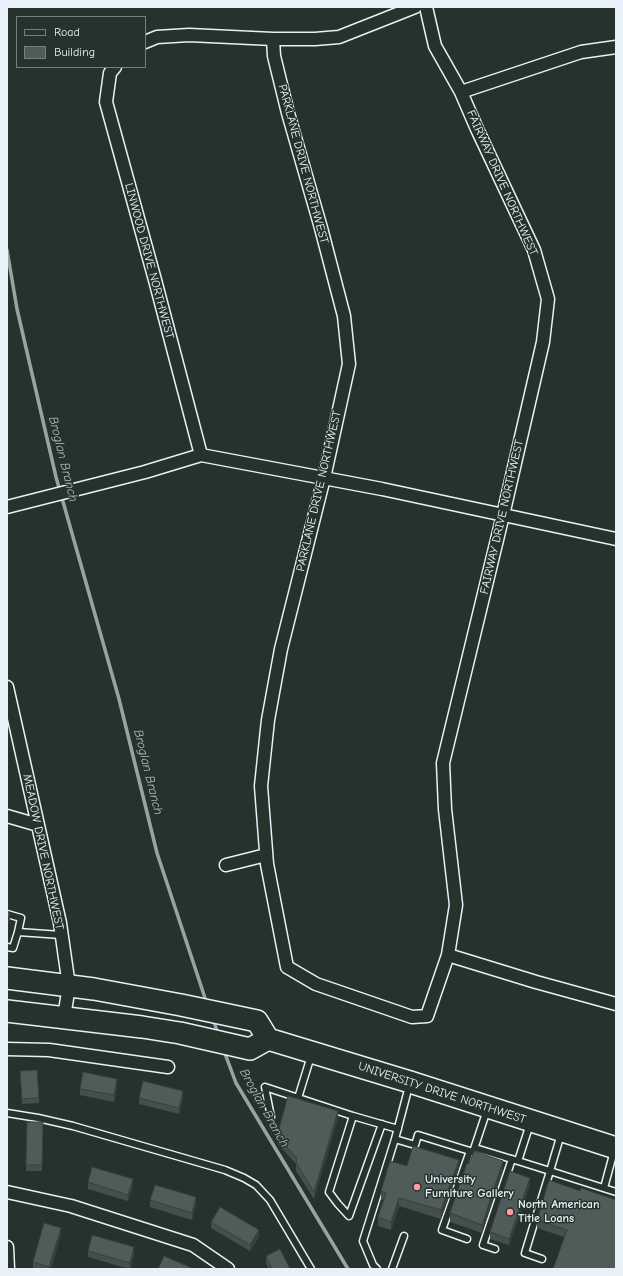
<!DOCTYPE html>
<style>
body{margin:0}
#map{position:relative;width:623px;height:1276px;overflow:hidden;background:#26332d;font-family:"Comic Neue",sans-serif}
canvas{display:block}
.frame{position:absolute;inset:0;border:8px solid #e8f1f8;pointer-events:none}
.legend{position:absolute;left:16px;top:16px;width:130px;height:52px;box-sizing:border-box;background:#26332d;border:1px solid #747f7e;margin:0;padding:5px 7px;list-style:none;font-size:12px;color:#e8f1f8}
.legend li{display:flex;align-items:center;gap:8px;height:20px}
.legend b{width:20px;border:1px solid #747f7e}
</style>
<div id="map">
<canvas width="623" height="1276"></canvas>
<div class="frame"></div>
<ul class="legend">
<li><b style="height:5px;background:#26332d"></b>Road</li>
<li><b style="height:11px;background:#505c59"></b>Building</li>
</ul>
</div>
<script>
const g = document.querySelector('canvas').getContext('2d');
g.lineJoin = 'round';
const poly = rows => new Path2D(rows.map(r => 'M' + r).join(''));
function trace(path, color, width, dash) { g.strokeStyle = color; g.lineWidth = width; g.lineCap = dash ? 'butt' : 'round'; g.setLineDash(dash || []); g.stroke(path); }
function paint(path, color) { g.fillStyle = color; g.fill(path, 'evenodd'); }
function label(font, color, halo, rows, align = 'center') {
  g.font = font + ' "Comic Neue",sans-serif'; g.lineWidth = 3; g.setLineDash([]); g.textBaseline = 'middle'; g.strokeStyle = halo; g.fillStyle = color; for (const [text, x, y, turn = 0] of rows) {
    g.save(); g.translate(x, y); g.rotate((+turn || 0) * Math.PI / 180); g.textAlign = isNaN(turn) ? turn : align; if (halo) g.strokeText(text, 0, 0); g.fillText(text, 0, 0); g.restore();
  }
}
trace(poly([
 [7,250,17,309,56,477,119,699,157,853,207,1004],
 [213,1019,218,1034],
 [224,1051,236,1083,348,1269]
]), '#98a3a5', 3.5);
const service = poly([
 [7,914,21,918,18,932],
 [7,947,13,948,18,932,61,935],
 [409,1086,395,1139,415,1145,418,1135,473,1152,487,1110],
 [298,1098,311,1056],
 [7,1113,38,1118,73,1126,225,1170,244,1178,256,1185,270,1200,311,1269],
 [353,1116,398,1129],
 [271,1117,265,1087,353,1116,329,1192,338,1204,349,1216,382,1124],
 [561,1134,550,1171,616,1192],
 [475,1148,518,1161,530,1124],
 [518,1161,550,1171,525,1253,542,1259],
 [604,1188,614,1151],
 [467,1239,442,1230,470,1151],
 [495,1249,483,1245,512,1159],
 [377,1269,373,1265,363,1241,395,1139],
 [392,1269,404,1236]
]);
const minor = poly([
 [273,39,274,56,288,113,321,228,344,316,349,364,324,478,281,649,268,720,261,786,267,864,287,967,316,984,412,1017,427,1016,448,955,456,905,445,809,443,763,503,515,543,342,548,299,534,250,477,129,461,92,435,46,426,7],
 [145,42,157,37,189,35,273,39,315,39,339,37,415,7],
 [115,67,110,73,106,102,155,280,201,455],
 [461,92,581,52,616,47],
 [7,507,145,472,201,455,382,489,616,539],
 [7,687,60,923,69,986,64,1017],
 [7,816,38,825],
 [226,865,266,855],
 [448,955,536,982,616,1004],
 [7,1049,49,1050,168,1067],
 [7,1192,71,1206,193,1245,228,1269],
 [7,1247,8,1269]
]);
const trunk = poly([
 [7,978,94,989,181,1005,257,1021,268,1039,410,1082,616,1148],
 [7,1011,142,1027,180,1033,250,1049,268,1039]
]);
trace(service, '#e8f1f8', 9);
trace(minor, '#e8f1f8', 15);
trace(trunk, '#e8f1f8', 24);
trace(service, '#26332d', 6);
trace(minor, '#26332d', 12);
trace(trunk, '#26332d', 21);
paint(poly([
 [20,1071,39,1098,39,1103,22,1104],
 [117,1086,114,1102,80,1095,80,1089],
 [139,1098,183,1098,179,1114,139,1104],
 [338,1118,314,1199,296,1171,296,1164,277,1143,277,1136],
 [27,1122,43,1122,42,1171,26,1171],
 [407,1166,459,1169,441,1219,399,1206,391,1230,378,1226,378,1217,383,1200,381,1200,381,1191],
 [503,1169,482,1233,450,1222,450,1213],
 [88,1182,133,1186,128,1201,88,1189],
 [530,1185,509,1245,490,1239,490,1232],
 [580,1191,564,1237,537,1228,537,1220],
 [150,1200,196,1204,192,1220,150,1207],
 [211,1222,259,1237,250,1251,211,1228],
 [61,1234,51,1269,33,1269,33,1262],
 [88,1251,134,1254,130,1269,129,1269,88,1257],
 [266,1256,290,1269,269,1269,266,1263]
]), '#454f4d');
paint(poly([
 [10,913,10,920,7,929,7,922],
 [117,1079,117,1086,114,1102,114,1095],
 [183,1091,183,1098,179,1114,179,1108],
 [338,1111,338,1118,314,1199,314,1192],
 [459,1160,459,1169,441,1219,441,1210],
 [503,1161,503,1169,482,1233,482,1225],
 [530,1178,530,1185,509,1245,509,1239],
 [133,1179,133,1186,128,1201,128,1195],
 [196,1197,196,1204,192,1220,192,1213],
 [399,1198,399,1206,391,1230,391,1222],
 [61,1228,61,1234,51,1269,49,1269,49,1267],
 [259,1230,259,1237,250,1251,250,1245],
 [134,1247,134,1254,130,1269,130,1263]
]), '#38403e');
const building = poly([
 [7,911,10,913,7,922,7,911],
 [37,1070,39,1098,22,1099,20,1071,37,1070],
 [83,1072,117,1079,114,1095,80,1089,83,1072],
 [143,1081,183,1091,179,1108,139,1098,143,1081],
 [288,1096,338,1111,314,1192,296,1163,297,1158,277,1136,288,1096],
 [27,1122,43,1122,42,1165,26,1165,27,1122],
 [413,1146,459,1160,441,1210,399,1198,391,1222,378,1217,386,1193,381,1191,390,1161,407,1166,413,1146],
 [474,1151,503,1161,482,1225,450,1213,467,1163,469,1164,474,1151],
 [92,1167,133,1179,128,1195,88,1182,92,1167],
 [510,1171,530,1178,509,1239,490,1232,510,1171],
 [549,1180,580,1191,581,1188,616,1200,616,1269,553,1269,567,1230,537,1220,549,1180],
 [155,1185,196,1197,192,1213,150,1200,155,1185],
 [220,1207,259,1230,250,1245,211,1222,220,1207],
 [44,1223,61,1228,49,1267,33,1262,44,1223],
 [92,1235,134,1247,130,1263,88,1251,92,1235],
 [280,1249,290,1269,272,1269,266,1256,280,1249],
 [164,1256,194,1269,158,1269,164,1256]
]);
paint(building, '#505c59');
trace(building, '#38403e', 1);
for (const [x, y, r, color] of [
 [417,1187,4,"#ff9aa2"],
 [510,1212,4,"#ff9aa2"]
]) { const dot = new Path2D(); dot.arc(x, y, r, 0, 2 * Math.PI); g.fillStyle = color; g.fill(dot); trace(dot, '#26332d', 1.5); }
label('12px', '#e8f1f8', '#26332d', [
 ["PARKLANE DRIVE NORTHWEST",303,164,75],
 ["FAIRWAY DRIVE NORTHWEST",502,183,66],
 ["LINWOOD DRIVE NORTHWEST",149,261,75],
 ["PARKLANE DRIVE NORTHWEST",319,491,-77],
 ["FAIRWAY DRIVE NORTHWEST",502,517,-77],
 ["MEADOW DRIVE NORTHWEST",43,852,78],
 ["UNIVERSITY DRIVE NORTHWEST",442,1093,18]
]);
label('bold 12px', '#e8f1f8', '#26332d', [
 ["University",425,1180],
 ["Furniture Gallery",425,1194],
 ["North American",518,1205],
 ["Title Loans",518,1219]
], 'left');
label('italic 13px', '#b3bdc0', '#26332d', [
 ["Broglan Branch",63,459,76],
 ["Broglan Branch",148,772,76],
 ["Broglan Branch",264,1108,61]
]);
</script>
